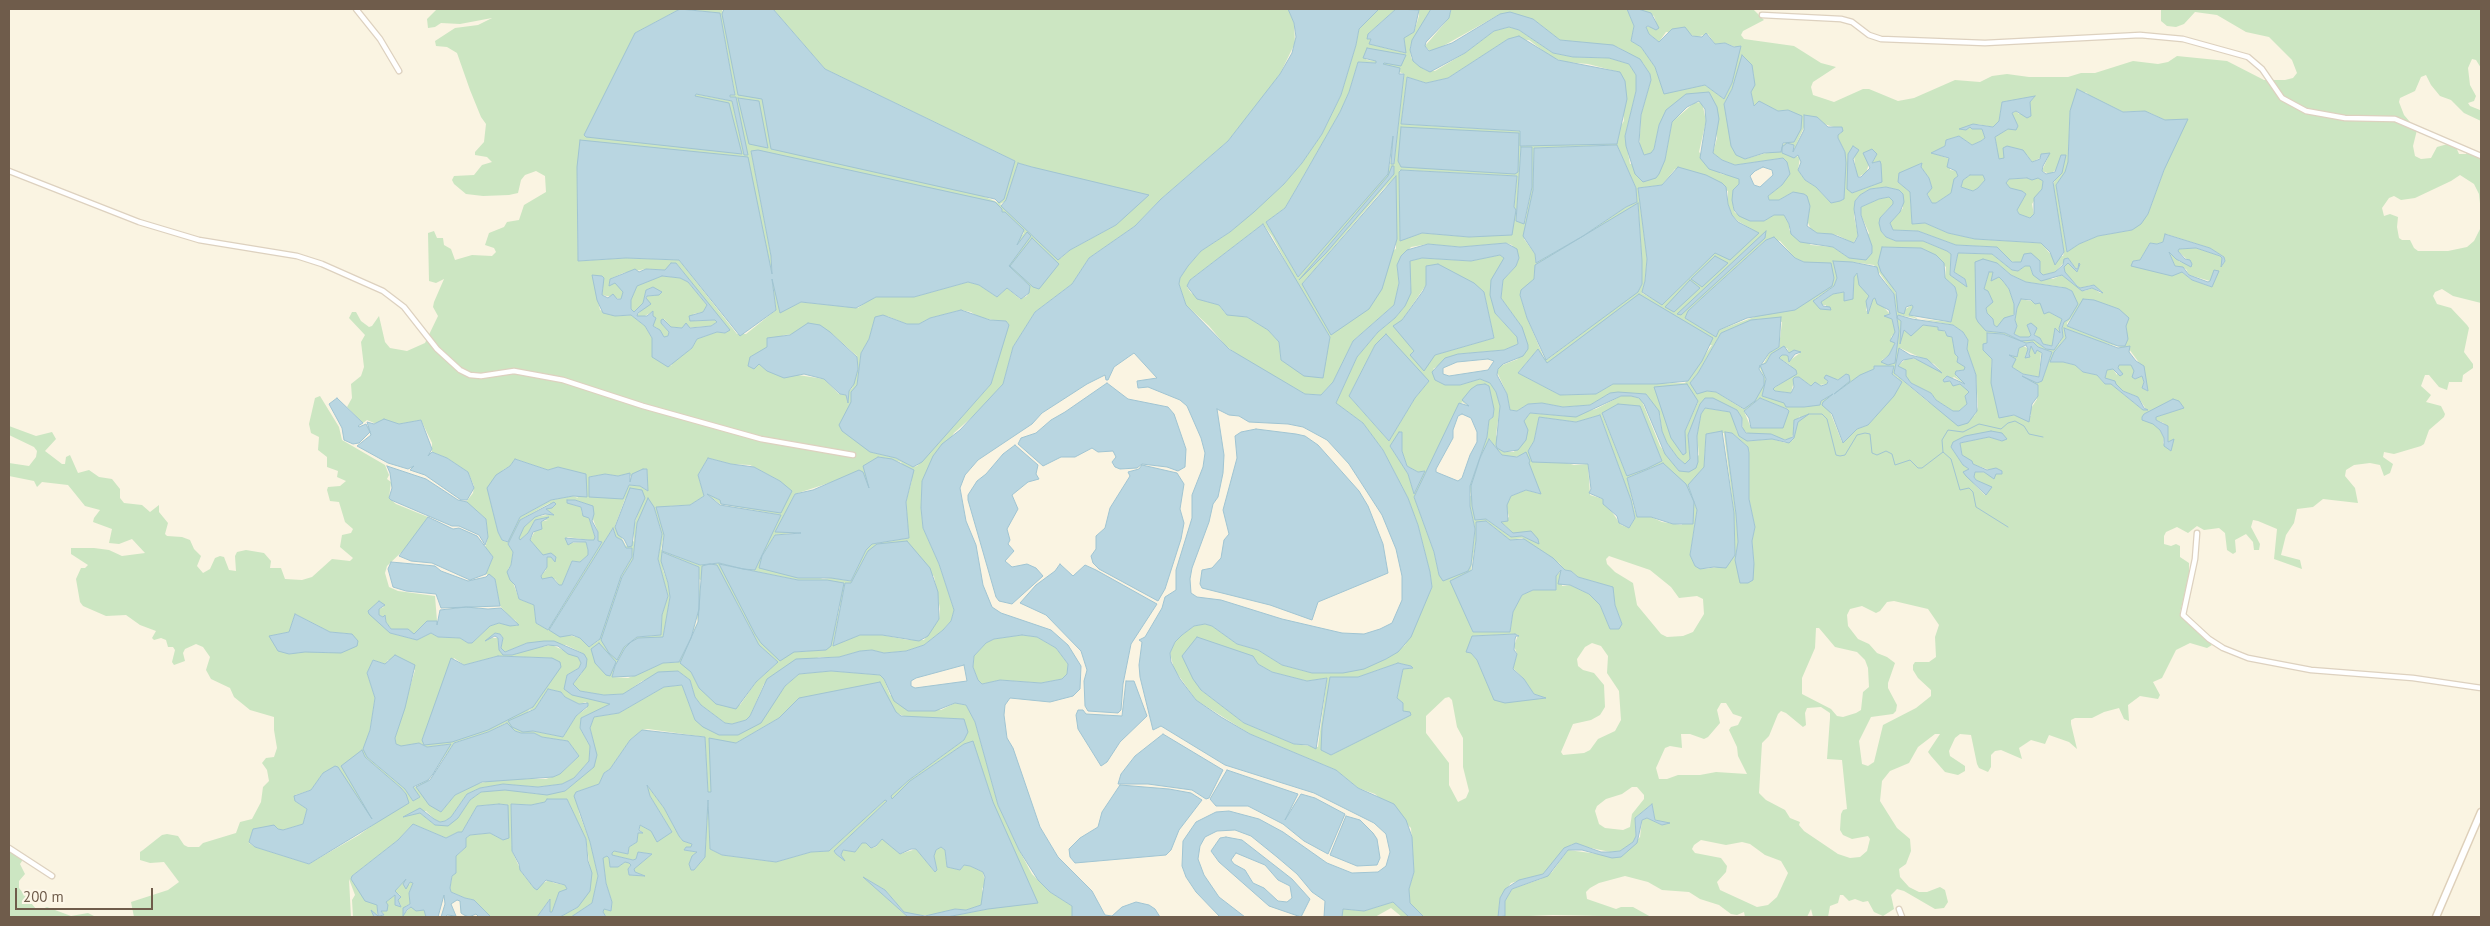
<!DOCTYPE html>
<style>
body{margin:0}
#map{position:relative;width:2490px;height:926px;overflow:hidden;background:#faf4e2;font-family:"PT Sans",sans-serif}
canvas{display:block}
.frame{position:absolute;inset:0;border:10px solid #6f5c4b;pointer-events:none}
.scale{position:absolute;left:15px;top:888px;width:138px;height:22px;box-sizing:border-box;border:2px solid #6f5c4b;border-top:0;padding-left:6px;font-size:15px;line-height:18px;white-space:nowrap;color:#6f5c4b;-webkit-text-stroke:4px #fdf7e8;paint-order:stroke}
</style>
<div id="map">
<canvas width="2490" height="926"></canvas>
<div class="frame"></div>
<div class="scale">200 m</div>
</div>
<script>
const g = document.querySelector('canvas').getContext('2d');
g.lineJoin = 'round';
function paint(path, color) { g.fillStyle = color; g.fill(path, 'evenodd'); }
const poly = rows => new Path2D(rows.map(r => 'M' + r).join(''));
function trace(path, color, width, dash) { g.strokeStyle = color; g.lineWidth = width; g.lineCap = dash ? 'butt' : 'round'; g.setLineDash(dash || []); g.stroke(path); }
paint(poly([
 [437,9,680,9,635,33,695,96,695,94,732,101,744,155,736,98,730,97,730,95,735,94,720,14,688,9,724,9,722,10,762,99,999,203,1015,161,825,69,773,9,1288,9,1294,23,1295,43,1280,74,1259,102,1228,141,1161,199,1135,226,1089,258,1072,284,1035,312,1013,347,1003,384,981,409,954,433,922,481,921,508,923,528,939,564,954,610,951,621,943,630,924,645,906,651,884,653,872,650,860,651,839,657,819,657,764,684,750,716,746,720,732,724,725,723,701,705,695,697,690,680,678,671,642,681,624,694,604,695,580,691,573,684,582,673,584,654,566,645,527,643,505,652,501,648,503,638,500,634,495,633,490,638,498,638,499,650,512,655,525,650,552,645,578,657,581,663,579,668,567,675,565,689,611,704,581,718,580,728,590,746,589,761,574,778,562,784,538,787,503,784,480,788,467,794,451,817,445,821,440,822,434,819,426,811,406,816,420,813,435,825,458,818,470,800,481,792,489,790,516,790,536,794,565,791,594,766,593,740,590,728,594,717,619,713,664,687,682,685,695,720,738,735,772,704,785,686,799,674,831,671,880,675,884,679,890,695,941,710,955,703,966,705,975,722,998,805,1019,850,1032,874,1050,892,1072,906,1072,917,947,917,988,909,993,802,973,742,964,744,910,781,892,799,891,796,909,780,964,740,963,719,909,718,896,713,799,698,779,718,736,743,711,792,708,792,705,737,648,729,642,730,630,740,610,769,604,773,599,784,576,792,579,813,590,842,598,876,592,903,571,917,560,917,578,907,590,869,586,839,567,799,531,805,511,804,512,851,522,873,534,888,549,880,554,883,565,885,567,889,565,892,559,893,552,912,550,912,549,900,537,917,491,917,474,900,465,898,451,892,450,888,456,856,466,847,466,838,470,835,490,833,503,840,508,805,499,804,477,806,462,832,458,832,446,838,413,824,398,840,352,876,351,879,372,902,377,905,377,917,372,912,374,917,353,917,352,900,355,895,349,879,351,917,134,917,131,902,168,890,179,882,164,862,150,863,140,860,140,852,143,850,162,835,167,834,178,836,184,845,188,847,199,847,203,843,236,833,240,822,252,819,261,802,263,787,269,781,267,770,262,763,266,758,274,757,277,748,274,730,274,717,250,710,234,697,230,688,211,679,206,670,210,657,203,647,196,644,185,649,183,653,185,661,174,665,172,662,175,650,173,647,168,647,166,640,161,638,154,640,152,638,156,631,140,625,126,615,106,616,83,606,80,602,76,579,81,568,85,568,88,565,71,554,71,548,94,548,109,550,122,556,145,553,132,539,119,544,109,543,112,529,93,522,94,518,100,510,85,506,68,485,42,482,37,487,34,481,9,476,9,463,29,466,36,457,37,451,34,447,9,435,9,426,36,436,52,432,56,439,45,451,62,464,65,464,66,457,70,455,78,473,89,470,99,477,112,479,120,489,120,498,124,503,142,505,150,512,159,505,159,512,168,523,165,534,167,536,182,537,190,540,194,549,201,556,197,566,203,573,210,569,215,558,220,556,224,557,229,570,236,571,235,556,237,552,246,550,264,553,271,561,270,568,281,568,285,579,302,580,312,577,332,559,350,561,353,558,340,547,342,535,351,533,353,529,345,522,339,502,330,501,327,490,328,487,340,486,346,481,337,477,338,471,327,467,327,457,318,450,319,437,311,433,309,424,315,398,320,396,339,427,342,440,385,465,389,475,387,479,391,482,389,498,396,504,428,517,410,544,387,566,385,573,389,587,398,591,435,596,437,621,427,621,414,634,391,629,386,622,386,618,379,615,379,609,384,607,379,601,369,611,374,617,390,633,417,640,431,633,438,637,460,638,468,643,472,643,490,626,499,623,517,626,516,621,509,616,500,606,495,579,486,574,493,557,485,548,488,537,486,519,466,502,473,493,474,486,468,472,447,458,432,452,432,443,421,420,399,424,374,423,367,420,363,423,347,407,352,398,351,384,361,376,364,367,361,342,365,335,349,318,352,312,356,312,361,321,369,327,372,326,379,316,385,342,390,348,407,351,425,343,438,316,433,307,434,302,444,279,436,283,429,281,428,233,434,231,437,238,443,238,444,245,451,249,455,260,472,255,492,256,496,252,494,248,485,245,489,233,504,227,507,222,519,220,524,205,546,192,545,176,536,171,525,175,521,180,518,193,509,195,483,196,466,194,454,184,452,180,454,176,474,175,482,165,492,162,487,157,475,155,475,152,484,142,486,124,481,117,470,90,457,53,447,47,436,46,435,41,455,28,478,25,492,18,460,24,441,23,435,27,428,28,427,19],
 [751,151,1002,213,1024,233,1015,243,1017,245,1027,233,1030,236,1008,266,1030,286,1027,296,1020,299,1007,288,997,297,979,285,968,282,914,297,876,297,870,299,858,308,801,302,780,312,774,278,772,279,776,310,746,334,737,334,679,260,626,258,578,261,577,167,747,157,772,275,771,256],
 [1018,163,1032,167,1124,216,1116,225,1070,250,1061,258,1000,204,1006,201],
 [676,263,729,330,725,333,717,332,697,339,692,348,673,362,671,366,652,348,652,338,645,326,631,315,615,316,600,310,593,275,603,289,602,295,621,299,624,292,618,284,614,283,609,285,610,279,623,273,646,269,665,270],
 [961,310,971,312,978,317,1008,323,991,384,917,466,913,467,896,458,870,452,851,402,857,385,861,353,869,339,875,318,887,316,907,324,919,324,930,318],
 [830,332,857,356,858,369,852,388,849,391,848,402,846,395,839,394,824,379,772,371,765,369,759,364,754,368,750,363,750,357,761,352,784,335],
 [878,457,901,462,912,480,906,502,909,538,872,544,866,550,851,581,831,578,823,579,762,556,775,535,803,532,776,532,795,494,863,472,867,488,869,488],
 [708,458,731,464,750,465,780,481,720,500,707,494,720,504,781,515,760,555,743,569,719,563,700,565,662,551,661,549,670,506,690,505,704,496,698,475],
 [515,459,548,470,559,467,578,498,573,496,551,500,520,517,507,542,502,540,498,532,489,494,503,470,510,466],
 [647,469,648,491,640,486,629,485,623,498,614,497,589,477,605,474,618,476,630,474,629,483,630,476],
 [635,490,638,491,639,510,634,525,634,541,626,546,615,526,625,499],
 [567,500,575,500,587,504,598,532,598,541,602,542,548,630,536,623,534,605,519,599,508,569,511,565,513,552,508,544,520,520,550,503,546,509,553,514,535,517,524,527,518,538,520,540,528,533,535,520,548,520,540,522,530,540,543,556,556,557,547,557,546,570,541,576,542,579,555,579,559,585,562,585,572,561,580,562,588,555,588,550,586,542,570,543,567,537,589,540,594,540,595,537,589,518,582,513,581,507,571,504],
 [654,507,662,534,658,559,668,596,662,615,661,635,637,637,624,647,617,659,602,640,622,577,633,559,637,523],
 [613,528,616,537,622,540,626,548,632,548,632,557,621,576,598,641,589,647,580,638,549,630],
 [868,551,934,576,940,609,939,619,924,640,908,640,882,635,860,635,833,645,845,583,851,584],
 [662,552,699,567,697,621,691,638,679,662,663,663,628,678,612,677,615,666,625,648,638,638,663,638,670,597,668,583,663,570],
 [720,564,798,580,827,580,840,606,835,626,810,651,794,652,761,643],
 [699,579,736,601,759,645,778,662,756,682,740,705,699,688,691,672,692,638,701,607],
 [295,614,330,632,352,634,329,653,305,651,289,654,270,636,289,632],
 [498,656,552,658,531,709,422,740,454,658,464,665],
 [373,660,385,664,388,660,415,670,395,738,396,744,401,747,419,743,427,747,450,744,433,774,428,780,413,788,420,797,413,801,405,789,367,757,365,747,370,730,375,698,367,673],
 [548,689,561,692,565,697,579,704,586,702,587,708,576,716,563,737,533,731,528,711,535,709],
 [506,723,515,731,521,733,534,733,542,737,568,741,579,756,560,774,546,779,498,779,477,784,455,795,441,812,427,782,454,743,488,732],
 [362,751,365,757,401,788,406,794,407,800,359,835,309,864,255,847,249,843,253,829,283,830,303,824,307,809,295,801,295,795,311,790,323,773,372,820],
 [1379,9,1396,9,1368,34,1371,39,1369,44,1405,53,1404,37,1414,32,1419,16,1419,9,1431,9,1410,47,1411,58,1425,70,1435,71,1465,53,1494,31,1509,27,1519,30,1553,53,1573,57,1609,58,1629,64,1636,75,1636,91,1625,136,1630,164,1665,160,1672,122,1694,103,1702,102,1706,121,1699,152,1721,174,1736,176,1739,179,1739,184,1733,190,1733,208,1735,213,1764,221,1774,215,1784,215,1789,224,1789,230,1811,245,1833,247,1849,258,1869,233,1861,215,1861,207,1879,199,1889,197,1893,201,1893,204,1880,218,1881,231,1886,237,1896,241,1923,241,1947,251,1951,254,1950,275,1967,286,1965,279,1954,272,1958,253,1992,254,2012,270,2018,271,2025,266,2030,266,2033,275,2053,279,2062,275,2084,291,2093,288,2100,293,2102,292,2092,285,2080,288,2073,282,2064,272,2064,267,2068,263,2077,272,2079,266,2076,269,2068,258,2055,272,2043,275,2040,272,2040,266,2009,261,1997,247,1956,245,1918,231,1893,230,1890,223,1903,208,1899,190,1886,187,1870,189,1860,195,1855,201,1854,216,1858,236,1853,243,1837,235,1817,233,1811,230,1807,220,1810,206,1793,192,1779,200,1769,200,1768,196,1782,185,1789,168,1783,158,1735,165,1722,160,1713,153,1717,138,1709,92,1659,125,1654,149,1652,153,1644,155,1640,147,1640,134,1641,115,1651,80,1650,74,1643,63,1618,47,1560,40,1533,19,1500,14,1436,50,1430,51,1425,46,1449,18,1451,9,1627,9,1634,26,1631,41,1641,47,1655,67,1664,93,1705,85,1724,99,1732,83,1738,48,1725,43,1715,44,1708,34,1696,37,1689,34,1666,32,1659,42,1649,34,1646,27,1651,27,1656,22,1654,16,1638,9,1753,9,1764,20,1743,31,1741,35,1744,39,1794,46,1821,63,1836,67,1813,82,1811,87,1813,95,1834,102,1863,89,1869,89,1898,101,1914,98,1955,80,1980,82,1992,76,2007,74,2029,77,2068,77,2081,73,2095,73,2133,61,2158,64,2168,62,2177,56,2227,61,2264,80,2285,80,2293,78,2297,73,2292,60,2269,37,2246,32,2217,15,2195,12,2184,24,2176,27,2167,26,2161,21,2161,9,2481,9,2481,68,2476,60,2472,59,2468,68,2470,85,2476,96,2474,101,2468,103,2470,106,2480,110,2481,121,2464,113,2451,100,2440,96,2431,85,2426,75,2421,77,2415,91,2400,98,2399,102,2404,115,2417,130,2413,146,2415,156,2421,159,2431,158,2437,147,2451,143,2455,145,2459,154,2466,154,2468,150,2481,157,2481,213,2479,194,2474,184,2460,175,2451,181,2415,198,2401,200,2394,196,2389,198,2382,208,2384,216,2390,214,2398,217,2397,227,2399,238,2402,240,2410,240,2414,248,2418,251,2448,251,2467,247,2474,241,2481,227,2481,303,2453,296,2442,289,2435,292,2433,296,2437,304,2451,308,2467,325,2469,328,2464,352,2473,364,2473,368,2463,375,2462,382,2449,382,2447,390,2439,387,2429,375,2425,375,2421,386,2431,395,2426,402,2441,406,2445,414,2444,417,2429,430,2424,444,2421,446,2394,454,2384,452,2383,457,2393,464,2390,473,2384,476,2380,465,2370,463,2354,465,2346,470,2345,476,2355,488,2358,503,2323,499,2313,507,2297,509,2294,523,2286,535,2281,555,2300,560,2302,569,2274,559,2277,529,2258,521,2253,520,2251,527,2260,544,2259,550,2254,550,2253,542,2246,534,2235,540,2236,552,2233,554,2227,550,2225,533,2219,528,2204,530,2197,526,2188,533,2177,527,2166,532,2164,536,2164,544,2171,546,2176,544,2180,546,2180,557,2189,563,2189,575,2180,613,2197,632,2212,645,2207,648,2190,643,2176,650,2162,678,2153,682,2160,695,2158,699,2140,696,2128,705,2129,721,2124,719,2119,708,2104,712,2092,718,2075,718,2071,720,2071,724,2077,749,2069,742,2049,735,2045,744,2031,740,2019,748,2022,759,2001,750,1995,751,1991,755,1991,767,1988,772,1979,768,1977,764,1971,735,1960,734,1955,738,1949,751,1950,756,1965,766,1965,771,1958,775,1945,772,1931,756,1928,752,1940,734,1935,734,1918,747,1909,763,1890,771,1882,781,1880,801,1897,828,1910,839,1911,851,1906,864,1899,869,1900,877,1909,887,1919,892,1927,892,1940,887,1945,890,1948,902,1944,908,1935,909,1904,891,1897,889,1891,895,1894,909,1883,916,1874,912,1868,901,1863,902,1855,899,1849,901,1843,895,1840,895,1838,903,1830,906,1828,917,1813,917,1811,909,1807,917,1745,917,1744,912,1737,915,1731,914,1719,905,1700,899,1689,892,1662,890,1648,882,1625,876,1599,883,1590,888,1586,892,1587,899,1616,909,1621,907,1633,907,1651,917,1553,915,1505,917,1505,901,1512,889,1541,879,1552,872,1568,850,1621,857,1640,837,1642,820,1647,818,1662,825,1667,823,1655,820,1652,804,1635,818,1636,836,1634,842,1620,851,1610,852,1572,844,1543,874,1511,883,1500,898,1498,917,1424,917,1410,903,1409,889,1414,872,1411,828,1375,794,1358,788,1336,770,1250,734,1196,700,1174,669,1170,653,1175,642,1182,635,1194,626,1205,624,1212,626,1237,644,1258,650,1282,665,1312,673,1386,659,1405,645,1432,587,1430,572,1418,525,1408,498,1383,450,1363,423,1336,403,1357,357,1378,332,1395,318,1405,306,1411,285,1409,270,1410,261,1422,258,1471,261,1500,255,1504,258,1495,313,1517,337,1518,344,1504,350,1458,354,1433,369,1460,385,1480,379,1490,383,1496,392,1500,406,1496,435,1504,452,1514,452,1524,421,1530,413,1565,416,1596,409,1621,396,1631,396,1641,399,1660,446,1679,471,1699,455,1697,436,1701,414,1705,408,1730,412,1734,419,1737,432,1748,441,1772,439,1786,443,1793,440,1796,424,1800,419,1800,416,1793,426,1794,433,1790,440,1781,439,1771,434,1749,434,1743,430,1742,418,1737,410,1708,398,1688,435,1690,459,1685,464,1678,458,1667,443,1662,431,1660,414,1646,394,1610,393,1590,405,1563,407,1542,403,1528,404,1517,411,1510,410,1507,394,1497,372,1500,366,1518,359,1522,327,1501,298,1503,280,1516,266,1519,258,1512,245,1506,243,1460,247,1428,244,1411,247,1397,265,1399,283,1394,305,1353,341,1333,382,1321,395,1305,394,1244,360,1225,345,1209,326,1186,305,1179,284,1180,278,1188,266,1201,251,1230,232,1284,184,1302,163,1322,134,1341,95,1356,45,1359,29],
 [1508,39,1529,40,1551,57,1565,62,1588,64,1619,72,1624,121,1620,127,1618,140,1521,146,1520,131,1401,124,1407,77,1426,83,1448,78],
 [1374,50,1384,62,1383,65,1404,74,1394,164,1391,164,1393,136,1390,165,1363,200,1298,277,1266,222,1285,208,1299,184,1340,112,1349,92,1358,62,1376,63,1377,61,1366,60],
 [1743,56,1754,74,1751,92,1754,106,1760,102,1778,111,1788,110,1797,115,1786,142,1781,146,1770,152,1745,159,1728,123,1724,104,1732,89],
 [2086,92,2089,96,2123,112,2136,111,2150,113,2165,120,2177,120,2164,170,2148,214,2132,230,2098,236,2079,244,2067,252,2056,185,2066,172,2068,163,2070,111],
 [2034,97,2030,102,2029,108,2019,114,2016,111,2012,114,2018,126,2008,129,1995,136,1998,156,1999,159,2003,160,2027,155,2032,162,2040,158,2041,154,2048,157,2042,171,2050,174,2057,169,2062,173,2055,179,2053,186,2064,252,2063,256,2053,257,2041,243,1975,239,1948,233,1925,223,1912,224,1910,192,1898,182,1921,163,1921,167,1929,178,1932,188,1927,193,1932,203,1936,203,1951,193,1958,176,1957,171,1950,170,1950,159,1932,153,1945,146,1946,140,1959,136,1972,145,1981,141,1985,138,1982,129,1968,127,1977,124,1993,127,1999,121,2002,102],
 [1817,117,1824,124,1837,128,1841,133,1838,134,1838,138,1845,152,1844,199,1831,203,1816,187,1805,180,1798,170,1800,157,1790,155,1787,143,1794,145,1793,152,1805,125],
 [1617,145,1636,188,1637,202,1626,207,1583,236,1536,263,1535,254,1524,239,1533,190,1534,148],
 [1853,146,1856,174,1858,177,1866,173,1869,164,1877,154,1872,163,1879,161,1876,184,1852,193],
 [1531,147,1532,187,1525,221,1516,221,1521,148],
 [1675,169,1728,191,1728,204,1732,215,1738,221,1758,233,1715,253,1662,304,1642,293,1645,281,1647,259,1638,188,1662,185],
 [1401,170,1517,176,1513,220,1506,234,1469,237,1422,233,1400,240,1399,171],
 [1396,177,1396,249,1302,284,1385,187],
 [1638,204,1642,261,1642,284,1638,291,1548,359,1544,358,1527,318,1520,295,1534,279,1536,265],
 [1263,224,1272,236,1297,283,1330,337,1323,375,1281,360,1279,342,1268,330,1247,317,1225,313,1219,305,1205,301,1191,293,1187,287,1190,280],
 [2166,234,2210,248,2224,257,2225,261,2222,266,2222,258,2220,256,2196,248,2179,249,2178,251,2192,264,2180,262,2169,251,2175,266,2186,269,2189,275,2210,281,2212,287,2192,280,2182,272,2132,261,2140,260,2150,243,2157,244,2163,242],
 [1772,239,1780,241,1795,258,1804,262,1757,316,1719,330,1716,336,1685,318,1688,311,1703,297,1766,240],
 [1882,247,1926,250,1946,267,1945,278,1955,287,1957,295,1951,322,1919,319,1910,315,1913,307,1912,305,1904,310,1897,298],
 [1852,262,1874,265,1894,294,1899,331,1893,364,1882,360,1889,355,1895,343,1891,337,1896,332,1892,319,1888,315,1890,314,1875,298,1873,299,1868,313,1866,310,1869,296,1856,273,1854,277,1853,297,1844,300,1844,292,1833,294,1821,302,1821,305,1826,305,1826,309,1820,309,1815,299,1834,286,1837,278],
 [1975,262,1997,263,2011,275,2026,282,2062,287,2072,291,2075,302,2064,322,2062,328,2063,337,2059,344,2046,349,2034,340,2017,339,2005,333,1986,331],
 [1467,280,1484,292,1494,338,1435,355,1414,351,1402,320,1426,285],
 [2088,299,2119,309,2122,313,2127,330,2118,346,2067,326,2067,323],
 [1898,315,1953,325,1963,332,1968,340,1967,349,1976,375,1978,407,1975,415,1960,424,1927,401,1895,374,1900,348,1934,364,1940,370,1921,360,1907,358,1898,366,1911,383,1931,393,1936,400,1953,411,1959,411,1967,404,1965,396,1969,392,1967,389,1960,384,1953,385,1953,382,1948,381,1954,377,1966,385,1956,376,1958,370,1965,370,1965,367,1956,352,1952,337,1938,327,1923,325,1904,330,1901,338,1901,321],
 [1757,319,1782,322,1779,347,1769,353,1764,363,1759,366,1764,377,1743,409,1716,392,1707,391,1690,383,1698,373,1721,333],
 [2064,328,2100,342,2129,349,2140,364,2148,391,2142,388,2144,382,2142,376,2135,379,2134,368,2131,365,2119,365,2117,375,2113,369,2107,370,2105,378,2123,391,2138,397,2146,409,2143,410,2111,384,2105,384,2097,375,2083,372,2075,365,2059,361,2054,352,2066,338],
 [1987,333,2003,334,2026,343,2033,342,2038,347,2052,352,2042,381,2022,376,2037,399,2030,410,2031,416,2005,415,1991,367,1992,359,1987,343],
 [1375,345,1429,381,1415,398,1389,441,1349,396],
 [1712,345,1685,383,1613,384,1596,394,1560,395,1518,373,1538,349,1546,363],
 [1787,348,1789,353,1800,353,1789,361,1788,356,1786,355,1782,354,1779,358,1790,365,1793,375,1773,389,1775,391,1791,393,1795,377,1799,377,1811,386,1827,384,1827,380,1841,379,1849,381,1817,404,1804,407,1762,396,1766,383,1764,373,1766,363,1771,354],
 [1894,366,1892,374,1898,378,1900,386,1868,425,1857,429,1842,442,1829,409,1829,397,1860,376,1874,369,1874,367],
 [1655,387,1665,387,1698,402,1685,431,1664,414],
 [1760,398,1787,409,1751,428,1744,411],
 [1462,401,1494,409,1493,417,1489,420,1487,437,1470,486,1470,506,1475,529,1471,565,1439,575,1434,552,1414,497,1462,402,1475,410],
 [2179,401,2183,408,2156,417,2156,420,2164,423,2168,442,2173,441,2171,451,2163,443,2164,438,2160,430,2144,414],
 [1640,407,1662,461,1626,474,1602,414],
 [1600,415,1631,500,1635,518,1629,528,1621,525,1603,499,1590,495,1588,464,1574,465,1528,451,1534,441,1539,417,1576,422],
 [1402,432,1402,451,1407,466,1418,472,1424,471,1414,494,1408,474,1390,446],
 [1725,432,1732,433,1748,447,1749,453,1749,499,1755,527,1752,541,1754,564,1735,560,1738,542,1736,514],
 [1724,433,1734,513,1735,555,1718,567,1704,569,1695,566,1690,554,1697,510,1688,486,1704,467,1706,434],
 [2002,433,2002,441,1989,437,1960,443,1962,455,1972,464,1999,473,1975,472,1974,477,1976,480,1990,488,1985,495,1974,484,1969,469,1963,465,1951,447,1954,442],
 [1489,439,1502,455,1512,457,1521,456,1540,494,1526,490,1511,496,1506,505,1509,517,1501,522,1513,533,1538,539,1539,543,1521,536,1511,537,1486,519,1470,495,1480,458],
 [1663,463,1682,525,1662,522,1651,517,1637,517,1634,508,1627,478],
 [1486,521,1510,540,1522,538,1559,563,1565,570,1571,571,1578,577,1612,587,1615,605,1622,624,1610,629,1600,605,1589,594,1570,585,1562,586,1562,570,1556,576,1556,587,1533,590,1522,595,1513,612,1510,632,1473,632,1464,610,1476,540],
 [1609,556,1650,570,1671,587,1679,598,1697,596,1703,599,1704,614,1693,632,1683,636,1667,637,1661,634,1637,605,1633,583,1615,572,1607,564,1606,559],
 [1894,601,1928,609,1939,625,1935,637,1936,657,1929,662,1915,662,1913,665,1913,670,1918,678,1931,690,1931,696,1916,708,1883,725,1874,762,1868,766,1862,764,1859,741,1871,717,1893,714,1896,711,1897,705,1888,688,1888,683,1895,663,1887,657,1877,653,1869,644,1858,639,1848,626,1847,615,1850,609,1862,606,1876,613,1880,611,1887,602],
 [1816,628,1819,628,1835,647,1857,652,1865,660,1868,668,1869,687,1863,692,1861,710,1856,713,1843,717,1837,716,1831,709,1802,694,1802,678,1815,648],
 [1515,634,1518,635,1514,646,1517,654,1513,668,1524,679,1534,694,1545,698,1495,700,1477,660,1471,653,1473,636],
 [1592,643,1601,646,1608,656,1607,673,1619,691,1621,720,1615,731,1598,739,1590,750,1584,753,1563,755,1561,752,1573,724,1591,720,1600,715,1605,707,1604,685,1594,673,1583,670,1578,666,1577,659,1585,647],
 [1252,656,1258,664,1272,672,1307,681,1327,678,1318,747,1294,744,1244,723,1201,690],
 [1398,663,1411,666,1410,669,1403,669,1397,698,1403,711,1411,714,1331,755,1330,677,1358,677],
 [1449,697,1452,700,1457,727,1463,738,1463,767,1469,791,1466,798,1458,802,1449,785,1449,763,1426,733,1426,716,1445,698],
 [1721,703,1726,703,1733,714,1742,717,1738,725,1731,727,1729,730,1737,747,1738,756,1747,774,1716,772,1700,775,1678,775,1667,779,1659,779,1656,768,1665,748,1670,746,1682,748,1681,734,1690,734,1704,739,1708,737,1720,723,1717,710],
 [1821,707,1830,713,1830,718,1827,759,1842,760,1847,809,1843,810,1841,814,1840,830,1843,835,1852,839,1868,836,1870,839,1867,851,1860,857,1850,858,1838,854,1804,831,1799,825,1800,822,1790,818,1785,810,1766,800,1759,793,1762,743,1769,736,1778,714,1781,711,1786,713,1803,727,1806,725,1805,713,1807,708],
 [1632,787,1637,787,1644,795,1644,799,1632,814,1630,827,1623,830,1605,828,1599,824,1595,811,1597,806,1606,799,1622,794],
 [1701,840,1726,845,1742,842,1750,844,1765,855,1781,861,1788,873,1777,897,1768,905,1757,907,1720,890,1717,882,1726,872,1727,866,1721,858,1695,853,1692,849,1694,845],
 [1970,175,1983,175,1985,180,1978,188,1973,191,1961,187,1963,180],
 [2038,178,2043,181,2042,189,2032,204,2034,215,2031,218,2025,217,2019,214,2017,209,2026,194,2009,188,2006,183,2009,179],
 [1989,272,1993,272,1996,278,1999,277,2003,281,2009,289,2014,304,2014,314,1997,327,1994,325,1993,319,1987,313,1986,308,1990,295,1984,289],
 [662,276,680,278,688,282,707,305,703,312,693,314,695,321,716,320,717,322,711,326,682,328,671,327,664,319,661,320,661,323,669,332,668,336,664,337,657,328,653,326,652,312,643,317,637,316,647,301,647,296,655,296,653,287,646,290,643,303,634,313,631,309,631,300,637,285],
 [2021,299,2040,303,2049,312,2062,319,2059,328,2060,333,2055,329,2052,346,2043,344,2027,325,2031,335,2029,337,2020,337,2014,334,2017,326,2015,320,2017,307],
 [2023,346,2029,349,2025,356,2029,354,2031,346,2034,347,2034,353,2037,349,2041,351,2039,377,2023,374,2012,367,2012,359,2009,355,2017,356,2019,348],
 [1022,635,1037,637,1056,648,1068,664,1067,674,1062,679,1041,683,1000,680,982,684,978,680,973,667,974,656,986,643,994,639],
 [646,784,664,808,679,836,683,841,692,844,691,847,686,847,684,850,698,852,692,856,689,864,691,870,694,870,705,856,708,799,710,849,722,855,776,862,811,852,829,851,885,800,887,801,834,851,836,854,844,859,841,855,843,850,855,852,862,843,866,843,871,848,876,847,882,838,900,854,916,849,935,872,937,870,934,856,936,850,941,847,945,850,947,867,960,870,964,865,970,866,983,872,985,883,982,889,984,896,982,905,966,910,955,909,933,915,911,915,904,912,885,890,866,879,908,917,606,917,603,912,604,909,611,911,612,902,606,883,602,858,607,856,609,858,610,867,618,867,625,862,629,863,631,865,628,869,629,875,644,876,635,872,634,869,652,854,638,852,636,859,633,860,612,855,612,853,614,851,628,854,629,847,637,842,638,833,643,833,640,830,640,825,651,831,657,841,672,832,650,796],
 [9,849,24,858,20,864,25,874,19,881,19,888,36,909,40,910,47,907,71,916,88,913,96,917,9,917],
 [406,879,409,885,410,882,413,883,409,893,410,904,406,906,403,915,411,907,424,910,426,917,380,917,384,915,381,910,387,910,386,902,395,895,396,900,401,906,398,900,400,895,395,891],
 [1393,902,1409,917,1402,917,1391,908,1375,917,1342,917,1343,909,1364,911]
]), '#cce6c2');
const water = poly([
 [680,9,720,13,735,95,730,95,730,97,736,97,748,155,744,155,732,101,696,94,695,96,729,103,742,154,586,137,584,135,635,33,680,9],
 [724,9,773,9,825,69,1015,161,1004,199,999,203,995,199,771,149,762,99,738,95,722,14,724,9],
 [1288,9,1379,9,1359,29,1356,45,1341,95,1322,134,1302,163,1284,184,1254,212,1230,232,1201,251,1188,266,1180,278,1179,284,1186,305,1229,349,1305,394,1321,395,1333,382,1353,341,1394,305,1399,283,1397,265,1401,256,1407,250,1428,244,1460,247,1506,243,1517,249,1519,258,1516,266,1503,280,1501,298,1522,327,1528,345,1528,349,1523,356,1503,364,1498,369,1497,375,1507,394,1510,410,1517,411,1528,404,1542,403,1563,407,1590,405,1610,393,1618,392,1646,394,1659,411,1662,431,1667,443,1678,458,1685,464,1690,459,1688,435,1700,404,1705,398,1713,398,1737,410,1742,418,1742,427,1746,433,1771,434,1785,440,1793,437,1794,420,1809,414,1798,422,1794,438,1789,443,1772,439,1747,441,1739,436,1730,412,1705,408,1701,414,1697,436,1698,462,1696,468,1689,472,1679,471,1665,454,1644,404,1639,398,1631,396,1621,396,1576,417,1530,413,1524,421,1528,430,1526,440,1518,450,1504,452,1497,448,1496,445,1500,406,1496,392,1490,383,1480,379,1460,385,1445,385,1435,380,1432,372,1445,358,1458,354,1504,350,1518,344,1517,337,1495,313,1490,295,1491,280,1504,258,1500,255,1471,261,1422,258,1410,261,1411,293,1405,306,1395,318,1378,332,1357,357,1336,403,1363,423,1383,450,1408,498,1418,525,1430,572,1432,587,1411,637,1398,652,1386,659,1364,669,1343,673,1312,673,1282,665,1258,650,1237,644,1212,626,1205,624,1194,626,1182,635,1175,642,1170,653,1171,662,1180,679,1196,700,1221,717,1250,734,1336,770,1358,788,1394,804,1406,820,1412,837,1414,872,1409,889,1410,903,1424,917,1409,917,1393,902,1364,911,1343,909,1342,917,1324,917,1325,901,1312,892,1297,874,1277,857,1251,836,1235,830,1217,831,1205,837,1200,846,1198,859,1204,875,1219,897,1245,917,1220,917,1196,892,1186,877,1182,866,1183,841,1196,822,1216,812,1229,811,1259,819,1283,832,1327,863,1352,873,1378,872,1386,866,1390,852,1386,834,1374,823,1314,793,1225,765,1161,726,1153,730,1140,677,1139,665,1142,642,1139,640,1145,637,1162,608,1165,597,1176,590,1176,570,1192,518,1192,495,1203,467,1205,453,1201,438,1187,406,1180,400,1148,387,1138,388,1137,381,1157,378,1134,353,1114,367,1108,380,1106,380,1105,375,1087,384,1042,413,1032,424,978,460,965,475,960,488,966,521,976,545,983,585,992,607,1001,613,1051,630,1068,645,1081,666,1080,689,1073,696,1050,702,1010,698,1005,705,1004,715,1007,738,1013,748,1040,827,1058,857,1092,891,1105,915,1112,916,1122,907,1136,902,1149,905,1155,909,1160,917,1072,917,1072,906,1050,892,1038,880,1019,850,998,805,975,722,966,705,955,703,935,711,908,711,894,701,884,679,880,675,831,671,799,674,785,686,761,723,738,735,719,735,703,727,695,720,682,685,664,687,619,713,594,717,590,728,597,755,594,767,565,791,547,795,505,790,481,792,470,800,458,818,448,826,435,825,420,813,403,817,420,808,434,819,440,822,445,821,451,817,467,794,480,788,503,784,538,787,562,784,574,778,589,761,590,746,580,728,581,718,610,704,572,695,564,689,567,675,579,668,581,663,578,657,568,654,558,646,548,645,512,655,503,655,499,650,498,638,495,636,485,641,495,633,500,634,503,638,501,648,505,652,527,643,544,641,554,641,584,654,587,659,586,667,573,684,580,691,604,695,623,694,658,672,678,671,690,680,695,697,701,705,725,723,732,724,746,720,750,716,767,679,796,659,839,657,860,651,872,650,884,653,906,651,924,645,943,630,951,621,954,610,939,564,923,528,921,508,922,481,933,456,942,444,960,430,1003,384,1013,347,1035,312,1072,284,1089,258,1135,226,1161,199,1228,141,1280,74,1292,53,1296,37,1294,23,1288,9],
 [1488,359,1494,361,1488,370,1449,376,1443,374,1443,368,1457,362,1488,359],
 [1217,409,1229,415,1239,416,1249,422,1288,424,1303,427,1327,440,1349,464,1382,515,1396,549,1402,576,1402,600,1392,623,1380,629,1364,634,1342,633,1282,619,1221,600,1197,597,1191,593,1190,579,1192,568,1209,522,1213,504,1218,497,1223,473,1224,455,1217,409],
 [1022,635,1037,637,1056,648,1068,664,1067,674,1062,679,1041,683,1000,680,982,684,978,680,973,667,974,656,986,643,994,639,1022,635],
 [964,665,967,681,915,688,911,686,911,681,916,678,964,665],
 [1396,9,1419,10,1414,32,1404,38,1406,53,1369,44,1371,39,1367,39,1368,34,1396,9],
 [1431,9,1451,9,1449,18,1426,42,1425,46,1429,51,1452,43,1500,14,1510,12,1533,19,1560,40,1613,45,1640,59,1650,74,1651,80,1641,115,1639,142,1644,155,1651,153,1654,149,1659,125,1666,110,1686,94,1709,92,1717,107,1719,119,1713,153,1722,160,1735,165,1783,158,1787,162,1790,174,1782,185,1768,196,1769,200,1779,200,1793,192,1804,194,1807,196,1810,206,1807,226,1817,233,1832,234,1854,243,1858,236,1854,209,1855,201,1860,195,1870,189,1886,187,1899,190,1903,194,1904,202,1900,212,1890,223,1893,230,1918,231,1956,245,1997,247,2012,262,2021,262,2024,254,2031,253,2040,261,2040,272,2043,275,2055,272,2063,265,2064,259,2068,258,2076,269,2078,268,2079,263,2080,264,2077,272,2068,263,2064,267,2065,272,2077,286,2080,288,2094,285,2103,293,2092,288,2082,291,2062,275,2041,281,2033,275,2030,266,2025,266,2018,271,2012,270,1992,254,1958,253,1954,272,1965,279,1967,287,1950,275,1951,254,1947,251,1923,241,1896,241,1886,237,1881,231,1879,223,1880,218,1893,204,1893,201,1889,197,1879,199,1861,207,1861,215,1872,246,1872,253,1866,260,1849,258,1833,247,1800,242,1791,234,1789,224,1784,215,1774,215,1764,221,1750,221,1739,216,1734,210,1732,200,1733,190,1739,184,1739,179,1709,169,1700,158,1706,121,1705,109,1699,101,1687,107,1672,122,1665,160,1659,174,1656,178,1643,182,1635,174,1626,146,1625,136,1636,91,1636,75,1629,64,1609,58,1573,57,1553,53,1519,30,1509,27,1494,31,1465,53,1430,72,1420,67,1413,61,1410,50,1412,40,1431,9],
 [1763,167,1772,170,1773,175,1760,187,1754,185,1750,176,1755,171,1763,167],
 [1627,9,1638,9,1651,13,1659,28,1656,30,1648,26,1646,27,1649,34,1659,42,1672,29,1685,27,1692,36,1702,37,1706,33,1715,44,1725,43,1734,47,1741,46,1732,83,1724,99,1705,85,1664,94,1655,67,1641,47,1631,41,1634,26,1627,9],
 [1519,36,1558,60,1620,72,1625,81,1627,99,1617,144,1520,146,1520,131,1401,124,1407,77,1426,83,1448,78,1508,39,1519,36],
 [1367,48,1406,55,1401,66,1384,63,1383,64,1400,68,1399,74,1404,74,1394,164,1391,164,1393,136,1388,174,1298,277,1266,222,1285,208,1299,184,1340,112,1349,92,1358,62,1376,63,1376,61,1363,58,1367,48],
 [1742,55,1752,65,1755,85,1751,92,1754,106,1759,101,1778,111,1788,110,1802,116,1801,129,1794,142,1783,143,1781,152,1764,153,1745,159,1736,155,1731,146,1724,104,1732,89,1742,55],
 [2077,89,2123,112,2145,111,2165,120,2188,119,2164,170,2148,214,2141,224,2132,230,2098,236,2079,244,2067,252,2056,185,2065,172,2068,162,2070,111,2077,89],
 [2035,96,2030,102,2031,116,2027,118,2016,111,2012,113,2018,126,2016,130,2008,129,1995,137,1999,159,2004,158,2003,148,2007,146,2023,150,2032,162,2040,159,2041,154,2050,153,2043,166,2042,171,2046,174,2055,172,2061,155,2066,155,2062,173,2053,182,2064,252,2055,265,2050,252,2041,243,1975,239,1948,233,1925,223,1912,224,1910,192,1898,182,1899,173,1922,163,1921,167,1929,178,1932,188,1927,194,1932,203,1936,203,1951,193,1954,179,1958,176,1956,171,1947,167,1949,158,1931,153,1945,146,1946,140,1959,136,1972,145,1981,141,1985,138,1982,129,1972,129,1970,127,1966,130,1959,129,1973,124,1993,127,1999,121,2002,102,2035,96],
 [1970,175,1983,175,1985,180,1978,188,1973,191,1961,187,1963,180,1970,175],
 [2027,178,2032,180,2038,178,2043,181,2042,189,2034,198,2034,214,2030,218,2019,214,2017,210,2026,194,2022,191,2010,188,2006,183,2009,179,2027,178],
 [738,98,759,101,768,148,749,144,738,98],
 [1804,115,1817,117,1828,127,1842,127,1843,131,1838,135,1838,138,1845,152,1846,163,1844,199,1840,201,1831,203,1816,187,1805,180,1798,170,1801,162,1798,155,1794,158,1782,153,1782,147,1787,143,1794,145,1793,152,1804,130,1804,115],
 [1401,127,1519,133,1518,172,1515,174,1401,167,1398,161,1401,127],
 [580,140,748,157,772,274,771,256,751,151,758,150,995,202,1002,209,1002,212,1005,212,1024,230,1017,245,1027,232,1031,236,1009,266,1030,286,1029,293,1021,299,1007,288,997,297,979,285,968,282,914,297,876,297,856,308,801,302,780,313,772,279,776,310,740,336,679,260,626,258,578,261,577,167,580,140],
 [1617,145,1636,188,1637,202,1626,207,1583,236,1536,263,1535,254,1523,236,1533,190,1534,148,1617,145],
 [1853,146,1859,150,1853,159,1858,177,1861,177,1870,168,1863,153,1872,149,1877,154,1872,163,1880,161,1881,164,1882,182,1852,193,1847,189,1848,154,1853,146],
 [1521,147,1532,147,1532,187,1524,224,1516,221,1521,147],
 [1018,163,1032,167,1149,195,1116,225,1070,250,1058,260,1001,206,1006,200,1018,163],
 [1392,166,1394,166,1394,174,1326,253,1299,280,1388,176,1392,166],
 [1678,167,1706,175,1722,183,1726,187,1728,204,1732,215,1738,222,1759,233,1730,260,1715,253,1662,305,1642,292,1645,281,1647,259,1638,188,1662,185,1678,167],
 [1401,170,1517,176,1514,207,1516,210,1512,235,1469,237,1422,233,1400,241,1399,172,1401,170],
 [1396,176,1397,239,1382,289,1369,309,1331,335,1302,284,1396,176],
 [1638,203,1642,261,1642,284,1638,292,1546,360,1527,318,1520,295,1521,290,1534,279,1535,265,1638,203],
 [1263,224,1330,337,1323,378,1304,376,1281,360,1279,342,1268,330,1247,317,1227,315,1219,305,1197,299,1187,286,1190,280,1263,224],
 [1766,231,1765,238,1681,315,1677,314,1766,231],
 [2165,234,2210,248,2224,257,2225,261,2221,267,2222,258,2220,256,2196,248,2179,249,2178,251,2185,259,2190,260,2192,264,2191,267,2176,259,2169,252,2175,266,2183,267,2189,275,2208,282,2210,281,2214,270,2219,271,2212,287,2192,280,2182,272,2172,276,2131,266,2133,261,2140,260,2150,243,2157,244,2163,242,2165,234],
 [1774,237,1795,258,1804,262,1831,263,1834,278,1832,286,1795,310,1747,318,1719,330,1716,337,1685,318,1688,311,1703,297,1766,240,1774,237],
 [1032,238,1059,264,1039,289,1033,287,1010,266,1032,238],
 [1882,247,1921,248,1936,255,1944,263,1945,278,1955,287,1957,295,1951,322,1909,315,1913,307,1912,305,1906,307,1904,314,1898,312,1896,292,1881,272,1878,263,1882,247],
 [1715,256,1728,263,1702,287,1691,279,1715,256],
 [1983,259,1997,263,2011,275,2026,282,2066,288,2072,291,2078,304,2069,319,2064,322,2062,328,2063,337,2054,350,2046,349,2034,340,2021,341,2005,333,1986,331,1978,322,1976,318,1975,262,1983,259],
 [1989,272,1993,272,1991,281,1999,277,2003,281,2009,289,2014,304,2014,315,2004,318,1997,327,1994,325,1993,319,1987,313,1986,308,1993,302,1988,291,1984,289,1989,272],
 [2021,299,2031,300,2035,304,2040,303,2044,314,2049,312,2062,319,2059,328,2060,333,2055,328,2052,346,2043,344,2040,338,2034,335,2037,328,2031,323,2027,325,2031,335,2029,337,2020,337,2014,334,2017,326,2015,320,2017,308,2021,299],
 [1833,261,1852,262,1877,267,1879,275,1894,294,1897,318,1898,315,1912,319,1953,325,1963,332,1968,340,1967,349,1976,375,1977,411,1968,423,1958,426,1894,373,1899,348,1910,355,1927,359,1942,373,1914,358,1903,360,1898,366,1906,370,1906,376,1911,383,1931,393,1936,400,1953,411,1959,411,1967,404,1965,396,1969,392,1967,390,1960,384,1953,386,1950,381,1944,382,1943,380,1947,376,1965,384,1955,374,1956,371,1964,370,1965,367,1957,362,1958,357,1955,354,1952,337,1947,336,1945,331,1938,330,1938,327,1923,325,1911,336,1904,330,1900,344,1901,321,1897,318,1899,331,1895,363,1888,365,1881,362,1889,355,1895,343,1890,341,1895,332,1892,319,1884,316,1890,314,1889,310,1877,304,1875,298,1873,299,1868,314,1866,301,1869,296,1859,285,1857,273,1854,277,1853,299,1844,301,1844,292,1833,294,1821,302,1823,306,1830,307,1831,310,1820,309,1813,301,1834,286,1837,278,1833,261],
 [671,263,676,263,730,330,725,333,717,332,697,339,692,348,668,367,652,357,652,338,645,326,631,315,615,316,603,313,597,300,592,275,602,276,604,278,602,295,608,298,613,294,617,299,621,299,623,292,615,283,609,286,610,279,635,269,639,272,646,269,665,270,671,263],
 [662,276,680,278,688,282,707,305,703,312,689,316,690,321,715,320,717,322,711,326,690,328,686,323,682,328,671,327,663,319,661,320,661,323,669,332,668,336,664,337,660,330,653,326,656,318,653,316,653,311,647,316,637,316,638,313,651,304,646,298,647,296,659,295,662,292,653,287,646,290,643,303,634,312,631,309,631,300,637,286,662,276],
 [1438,264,1474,283,1484,292,1494,338,1435,355,1424,371,1410,355,1414,351,1393,326,1402,320,1423,291,1426,285,1426,266,1438,264],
 [1690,280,1700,288,1674,312,1665,307,1690,280],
 [1639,294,1713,338,1702,361,1688,381,1657,384,1613,384,1596,394,1560,395,1518,373,1538,349,1547,363,1639,294],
 [2083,299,2094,300,2119,309,2129,318,2126,326,2128,339,2125,346,2118,346,2067,326,2083,299],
 [961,310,990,320,1006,321,1009,325,991,384,922,462,913,467,896,458,870,452,842,431,839,425,851,402,851,392,857,385,861,353,869,339,875,317,883,315,907,324,919,324,930,318,961,310],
 [1781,317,1779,347,1769,353,1761,365,1766,363,1771,354,1784,346,1789,353,1794,350,1801,352,1795,354,1789,362,1788,356,1786,355,1782,355,1779,358,1796,370,1797,374,1775,387,1773,389,1775,391,1791,393,1794,387,1793,379,1795,377,1799,377,1811,386,1815,382,1821,386,1827,384,1828,381,1824,378,1826,375,1838,380,1846,374,1849,375,1850,381,1834,394,1860,375,1874,369,1874,366,1894,366,1892,374,1902,382,1894,396,1868,425,1857,429,1843,443,1832,414,1822,405,1823,402,1833,394,1821,401,1820,405,1804,407,1786,407,1784,403,1762,396,1766,379,1760,365,1759,369,1764,377,1764,385,1755,401,1744,409,1716,392,1707,391,1697,394,1690,383,1698,373,1721,333,1751,320,1781,317],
 [808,323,820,325,830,332,857,357,858,369,854,384,849,391,848,403,846,395,840,394,824,379,804,374,784,378,767,371,759,364,754,369,748,366,750,357,767,347,767,338,790,335,808,323],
 [2064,328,2118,348,2130,346,2129,352,2136,361,2144,366,2148,391,2142,388,2144,382,2142,376,2135,379,2132,377,2134,371,2131,365,2119,365,2118,368,2123,374,2120,376,2113,369,2107,370,2105,378,2115,381,2116,384,2123,391,2138,397,2144,408,2148,410,2143,410,2111,384,2105,384,2097,375,2083,372,2075,365,2063,362,2050,362,2054,352,2066,338,2064,328],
 [1987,333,2003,334,2026,343,2033,342,2038,347,2052,352,2042,381,2037,383,2022,376,2038,385,2038,396,2032,404,2029,422,2014,415,1999,418,1991,383,1992,359,1983,350,1983,344,1987,343,1987,333],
 [2026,345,2028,349,2025,358,2030,357,2029,354,2031,346,2035,354,2037,350,2042,353,2039,377,2023,374,2012,367,2016,359,2009,355,2017,357,2019,348,2026,345],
 [1386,334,1429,381,1415,398,1389,441,1349,396,1375,345,1386,334],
 [1107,383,1128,399,1168,407,1174,414,1186,449,1185,467,1178,471,1167,467,1142,464,1137,468,1120,469,1115,467,1112,462,1116,457,1113,451,1098,452,1092,448,1075,457,1061,457,1043,466,1018,444,1021,438,1036,433,1051,420,1065,412,1107,383],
 [1485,384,1489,386,1494,409,1493,417,1489,420,1487,437,1470,486,1470,506,1475,529,1471,565,1468,571,1443,581,1439,575,1434,552,1414,497,1459,403,1469,406,1462,400,1471,389,1477,385,1485,384],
 [1462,414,1471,418,1477,432,1477,442,1470,455,1462,478,1458,481,1436,472,1436,469,1453,438,1453,430,1458,416,1462,414],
 [1687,384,1698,401,1685,431,1686,453,1683,455,1671,438,1654,387,1687,384],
 [337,398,363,423,358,426,359,427,366,424,370,432,359,443,353,444,344,440,342,428,329,404,337,398],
 [1760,398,1787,409,1789,411,1783,428,1751,428,1749,418,1744,411,1760,398],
 [2173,399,2179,401,2184,408,2156,417,2156,420,2168,426,2168,442,2174,439,2171,451,2164,446,2164,438,2160,430,2153,424,2142,420,2142,417,2144,414,2173,399],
 [1618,404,1640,406,1662,461,1646,469,1627,476,1626,474,1602,413,1618,404],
 [1600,415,1631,500,1635,518,1629,528,1619,523,1617,516,1603,504,1603,499,1589,493,1591,489,1588,464,1532,462,1528,451,1534,441,1539,417,1576,422,1600,415],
 [384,419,399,424,421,420,432,449,428,456,432,452,447,458,468,472,474,488,467,500,461,500,425,475,410,470,414,466,408,469,388,463,357,446,371,435,367,422,374,424,384,419],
 [1256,429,1296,434,1305,436,1318,445,1359,491,1368,506,1383,544,1388,573,1318,602,1312,620,1270,605,1202,588,1200,584,1202,570,1212,568,1221,558,1224,540,1229,534,1223,510,1237,458,1235,436,1241,432,1256,429],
 [1722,431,1734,513,1735,555,1726,568,1714,567,1700,569,1695,566,1690,555,1697,510,1688,485,1704,467,1706,434,1722,431],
 [1991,431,2002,433,2007,439,2002,441,1989,437,1960,443,1962,455,1972,461,1973,464,1987,470,1996,468,2002,471,2002,474,1996,474,1994,479,1984,472,1975,472,1974,477,1976,480,1992,487,1986,495,1966,476,1963,472,1969,469,1963,465,1951,447,1953,442,1965,436,1991,431],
 [1399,432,1402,432,1402,451,1407,466,1418,472,1425,471,1414,494,1408,474,1390,446,1399,432],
 [1725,432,1732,433,1748,447,1749,453,1749,499,1755,527,1752,541,1754,564,1753,580,1748,583,1740,583,1735,560,1738,542,1736,514,1725,432],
 [1489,439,1502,455,1517,457,1526,452,1530,461,1529,463,1541,494,1526,490,1511,496,1507,505,1508,521,1501,522,1513,533,1531,531,1538,539,1539,544,1522,536,1511,537,1486,519,1475,520,1472,506,1471,486,1480,458,1489,439],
 [1015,445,1038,465,1036,474,1039,479,1028,482,1012,495,1018,509,1007,529,1010,540,1008,544,1014,551,1005,561,1012,567,1027,564,1036,568,1043,576,1012,604,999,601,996,597,968,500,968,495,977,481,986,474,1003,454,1015,445],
 [878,457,892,459,914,470,906,502,909,538,872,544,866,550,851,581,831,578,798,578,759,568,762,556,775,535,801,533,775,532,795,494,813,490,859,470,863,472,869,488,863,466,878,457],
 [708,458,731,464,754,467,780,481,792,491,781,513,721,504,720,500,707,494,720,505,781,515,755,570,743,569,719,563,700,565,662,551,664,535,656,507,690,505,704,496,698,475,708,458],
 [515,459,548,470,558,467,586,474,587,495,587,497,573,496,551,500,520,517,508,542,502,540,498,532,487,488,496,475,510,466,515,459],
 [1663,463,1686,484,1694,502,1693,524,1673,524,1651,517,1637,517,1627,478,1663,463],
 [1142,465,1177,473,1184,484,1180,509,1184,523,1181,539,1165,589,1158,601,1099,569,1093,563,1091,556,1096,549,1096,536,1105,528,1110,508,1130,476,1128,472,1139,469,1142,465],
 [387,466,426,479,458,500,467,502,486,519,488,537,485,545,479,535,459,526,452,526,391,500,389,498,392,488,390,473,387,466],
 [643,469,647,469,648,491,640,486,629,485,623,499,589,497,589,477,605,474,618,476,630,473,630,482,632,474,643,469],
 [630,488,642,490,645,498,635,520,632,546,628,547,624,539,618,535,615,527,630,488],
 [648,498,654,507,662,534,658,559,668,596,662,615,661,635,637,637,624,647,617,660,609,653,601,640,622,577,633,559,637,523,648,498],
 [567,500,575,500,593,506,594,514,592,521,598,532,598,541,602,542,548,630,536,623,534,605,519,599,515,585,510,580,507,572,511,565,513,552,508,544,520,520,554,502,556,504,552,508,546,509,554,515,545,514,535,517,524,527,519,538,520,540,528,533,535,520,549,517,541,522,542,529,533,532,530,540,543,555,551,553,556,557,555,562,551,557,547,557,547,567,541,576,542,579,552,577,559,585,562,585,572,561,580,562,588,555,588,550,586,542,573,542,568,545,565,538,589,540,594,540,595,537,589,518,583,516,581,507,567,503,567,500],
 [428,517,453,529,459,528,477,536,493,557,486,574,470,580,432,563,411,561,399,556,428,517],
 [1486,521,1510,540,1524,539,1553,558,1565,570,1571,571,1578,577,1613,587,1615,605,1622,624,1619,629,1610,629,1600,605,1589,594,1570,585,1558,584,1561,570,1556,576,1556,590,1533,590,1522,595,1513,612,1510,632,1473,632,1450,581,1472,570,1476,540,1476,522,1486,521],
 [613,528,616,537,622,540,626,548,632,548,632,557,621,576,600,639,589,647,580,638,572,635,560,637,549,630,613,528],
 [907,541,930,568,938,592,939,619,928,636,919,641,882,635,860,635,833,646,845,583,851,583,868,551,877,544,907,541],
 [662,552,699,567,699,609,691,638,679,662,663,663,635,676,612,677,615,666,625,648,631,642,638,638,663,637,670,597,668,583,661,561,662,552],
 [391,562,435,566,441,571,468,581,486,577,489,574,495,579,500,606,441,608,436,594,406,591,393,587,388,569,391,562],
 [710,564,717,565,759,645,778,662,756,682,736,709,716,704,699,688,691,672,680,663,698,622,702,566,710,564],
 [719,564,798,580,827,580,844,583,831,646,826,650,794,652,780,661,761,643,755,634,719,564],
 [1060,564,1073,576,1085,565,1096,570,1157,604,1131,644,1123,684,1121,710,1118,713,1088,711,1085,706,1084,681,1087,670,1081,651,1046,615,1020,603,1036,585,1055,571,1060,564],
 [379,601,385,605,379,609,379,615,383,617,385,615,386,622,391,629,408,629,414,634,427,621,437,621,437,625,440,610,466,607,488,609,501,608,519,625,510,626,499,623,490,626,472,643,468,643,460,638,438,637,431,633,417,640,390,633,369,614,368,611,379,601],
 [295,614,330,632,352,634,358,641,357,646,341,653,305,652,289,654,278,651,269,636,289,632,295,614],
 [1515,634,1519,636,1516,636,1515,639,1514,650,1517,654,1513,669,1524,679,1534,694,1546,698,1505,703,1494,700,1477,660,1471,653,1466,652,1472,636,1515,634],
 [1197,637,1253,656,1258,664,1272,672,1307,681,1327,678,1316,749,1308,745,1294,744,1244,723,1201,690,1193,679,1182,656,1197,637],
 [599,643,616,662,610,676,606,675,595,663,591,649,599,643],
 [395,655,415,665,405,708,395,738,396,744,401,746,419,743,427,747,451,744,433,774,428,780,413,787,420,797,413,801,405,789,367,757,363,749,370,730,375,698,367,673,373,660,385,664,395,655],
 [498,656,552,658,560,662,561,667,533,707,488,730,452,742,424,745,422,740,451,658,464,665,498,656],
 [1398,663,1411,666,1413,668,1403,669,1397,698,1403,703,1403,711,1410,712,1411,715,1331,755,1321,750,1322,727,1330,677,1358,677,1398,663],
 [1126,681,1134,681,1147,716,1120,742,1107,762,1101,766,1078,729,1076,715,1078,710,1083,710,1086,714,1122,716,1126,681],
 [880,682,896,712,901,716,964,719,968,732,964,740,909,780,891,796,892,799,910,781,964,744,973,741,993,802,1038,903,988,909,947,917,908,917,863,877,885,890,904,912,925,916,955,909,966,910,981,905,985,877,983,872,970,866,964,865,960,870,947,867,945,850,941,847,936,850,934,856,937,870,935,872,916,849,911,849,900,854,882,839,876,846,871,848,866,843,862,843,855,852,843,850,841,855,845,861,836,854,834,851,887,801,885,800,829,851,811,852,776,862,722,855,710,849,708,800,705,857,694,870,691,870,689,864,692,856,697,852,684,850,686,847,691,847,692,844,683,841,679,836,664,808,647,785,650,796,672,832,657,842,651,831,640,825,639,830,643,833,638,833,637,842,629,847,628,854,614,851,612,853,612,855,633,860,636,859,638,852,652,854,634,869,635,872,645,876,629,875,628,869,631,865,629,863,625,862,618,867,610,867,609,858,607,856,603,858,606,883,612,902,611,911,604,909,603,912,606,917,571,917,592,903,598,876,590,842,574,796,576,792,599,784,604,773,610,769,630,740,642,730,705,737,708,792,711,792,709,738,736,743,779,718,799,698,880,682],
 [548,689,561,692,565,697,579,704,588,703,588,706,576,716,563,737,533,731,523,732,512,727,508,721,535,709,548,689],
 [507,723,515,731,521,733,534,733,542,737,568,741,579,756,560,774,553,777,482,782,455,795,441,812,429,805,416,787,430,780,454,743,488,732,507,723],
 [1163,734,1223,770,1209,798,1206,799,1192,790,1148,784,1118,784,1121,774,1135,756,1163,734],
 [362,750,365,757,401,788,406,794,409,803,309,864,255,847,249,842,253,829,274,825,278,829,283,830,303,824,307,809,295,801,294,796,311,790,323,773,335,766,338,767,372,819,341,766,362,750],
 [1227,770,1298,794,1285,820,1301,794,1315,798,1345,814,1328,854,1304,841,1283,824,1248,806,1216,806,1210,799,1227,770],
 [1120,785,1169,789,1191,793,1202,800,1179,830,1171,850,1166,855,1075,863,1070,857,1069,849,1080,838,1098,827,1102,812,1120,785],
 [547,799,567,799,586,839,588,861,592,873,590,891,578,907,560,917,537,917,550,899,550,912,552,912,559,892,567,889,565,885,546,880,537,890,534,888,520,870,519,864,512,851,511,804,531,805,545,802,547,799],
 [499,804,508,805,509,838,503,840,490,833,470,835,466,838,466,847,456,856,456,873,452,876,450,888,451,892,465,898,474,900,491,917,479,917,476,914,469,917,464,915,461,913,460,901,457,900,451,904,456,916,447,915,445,917,441,917,445,904,444,895,438,917,426,917,424,910,416,911,411,907,407,910,403,916,403,908,410,904,409,893,413,883,410,882,406,889,403,884,406,879,395,891,401,897,398,900,401,907,395,905,395,895,386,902,388,905,387,911,381,911,384,915,374,917,371,910,378,916,377,905,365,901,351,879,352,876,398,840,413,824,446,838,458,832,462,832,477,806,499,804],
 [1652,804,1655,820,1670,823,1662,825,1647,818,1642,820,1637,843,1621,857,1612,858,1582,850,1568,850,1548,876,1512,889,1505,901,1505,916,1498,917,1500,898,1505,889,1519,880,1543,874,1564,848,1576,843,1601,852,1610,852,1620,851,1633,842,1636,836,1635,818,1652,804],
 [1346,816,1360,820,1373,833,1377,839,1380,858,1377,865,1357,866,1330,855,1346,816],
 [1226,837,1242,840,1292,879,1310,899,1301,917,1269,906,1219,862,1211,851,1220,838,1226,837],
 [1236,853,1265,865,1278,880,1290,886,1292,898,1287,902,1278,901,1264,888,1253,883,1245,870,1234,864,1231,860,1236,853]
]);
paint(water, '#b9d6e1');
trace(water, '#a0c4d2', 1);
trace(poly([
 [1809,414,1822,414,1827,419,1836,455,1840,456,1845,455,1857,435,1865,433,1870,434,1872,453,1877,455,1886,451,1892,454,1895,465,1910,460,1918,468,1922,468,1943,452,1951,459,1960,490,1969,488,1973,492,1976,507,2008,527],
 [1943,452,1942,440,1948,430,1963,432,1979,424,2001,429,2008,423,2015,421,2024,426,2029,434,2043,437]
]), '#a0c4d2', 1);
const street = poly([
 [356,9,380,39,399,71],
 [1762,15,1841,19,1852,22,1869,35,1881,39,1985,43,2140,35,2183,39,2248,57,2262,69,2282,98,2306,111,2345,118,2395,119,2481,156],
 [9,171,139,222,199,240,297,256,322,264,383,291,404,307,437,349,460,370,470,375,481,376,514,371,563,380,643,406,761,439,853,455],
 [2197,533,2195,559,2183,615,2209,639,2223,648,2248,658,2311,670,2413,678,2481,688],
 [9,848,52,876],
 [1899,909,1902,917]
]);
const secondary = poly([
 [2436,917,2481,812]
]);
trace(street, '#ddd1bf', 7);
trace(secondary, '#ded0ba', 9);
trace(street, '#fff', 4.5);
trace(secondary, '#fff', 6);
</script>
